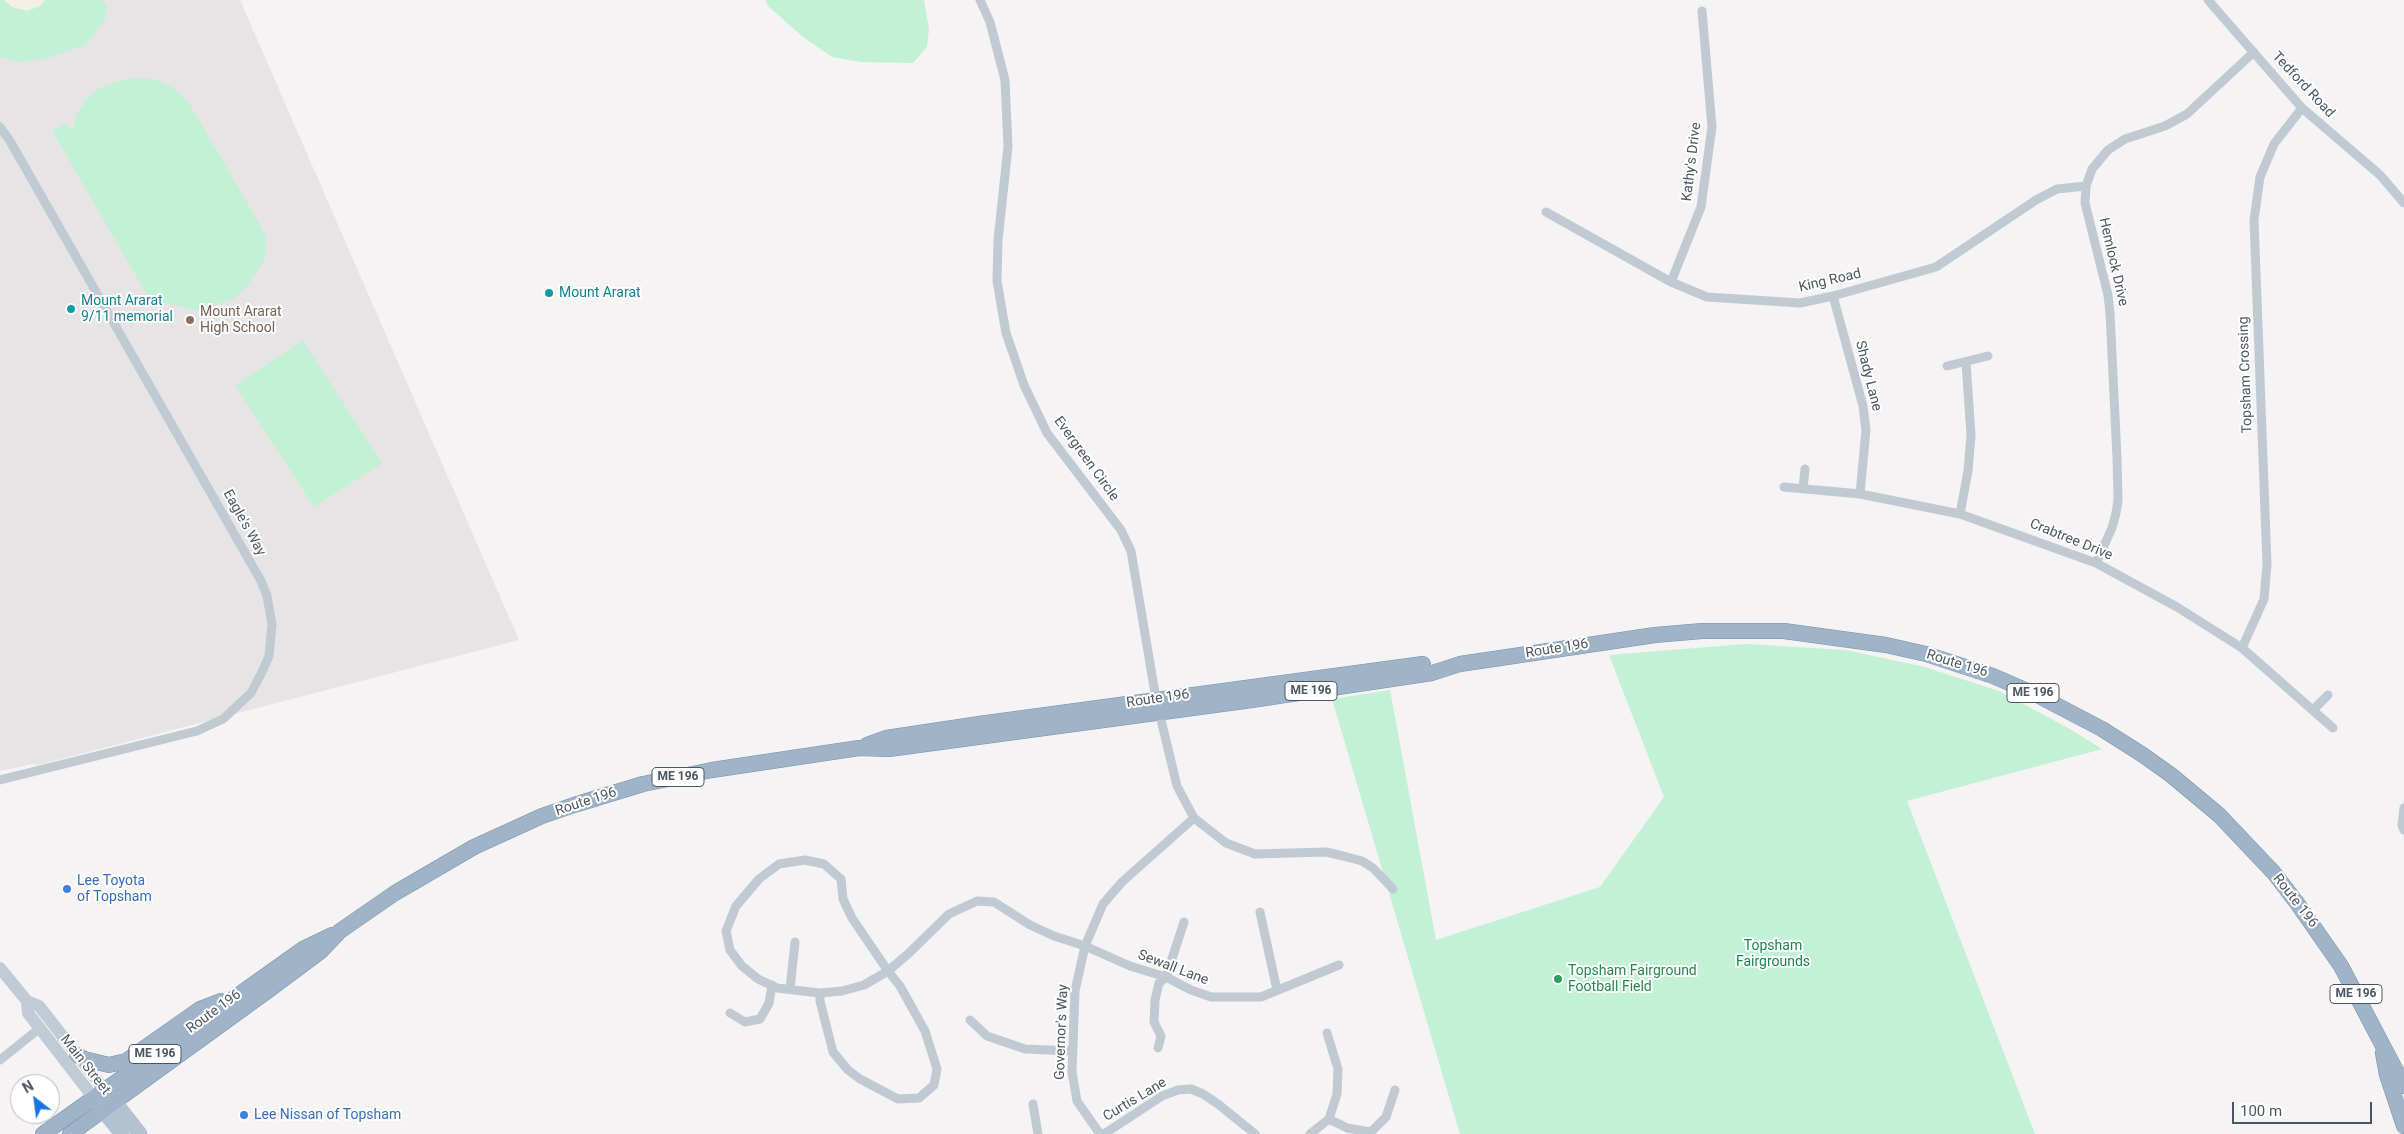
<!DOCTYPE html>
<style>
body{margin:0}
#map{position:relative;width:2404px;height:1134px;overflow:hidden;background:#f5f3f3;font-family:Roboto,sans-serif}
canvas{display:block}
.north{position:absolute;left:10px;top:1074px;width:50px;height:50px;box-sizing:border-box;background:#fff;border:1px solid #b7bbc0;border-radius:50%;rotate:330deg;font-size:14px;font-weight:700;line-height:20px;text-align:center;color:#4a5661}
.north::after{content:'';display:block;margin:auto;width:18px;height:22px;background:#1a73e8;clip-path:polygon(50% 0,100% 100%,50% 72%,0 100%)}
.scale{position:absolute;left:2232px;top:1102px;width:140px;height:22px;box-sizing:border-box;border:2px solid #4a5661;border-top:0;padding-left:6px;font-size:15px;line-height:18px;white-space:nowrap;color:#4a5661;-webkit-text-stroke:4px #fff;paint-order:stroke}
</style>
<div id="map">
<canvas width="2404" height="1134"></canvas>
<div class="north">N</div>
<div class="scale">100 m</div>
</div>
<script>
const g = document.querySelector('canvas').getContext('2d');
g.lineJoin = 'round';
function paint(path, color) { g.fillStyle = color; g.fill(path, 'evenodd'); }
const poly = rows => new Path2D(rows.map(r => 'M' + r).join(''));
function trace(path, color, width, dash) { g.strokeStyle = color; g.lineWidth = width; g.lineCap = dash ? 'butt' : 'round'; g.setLineDash(dash || []); g.stroke(path); }
function label(font, color, halo, rows, align = 'center') {
  g.font = font + ' Roboto,sans-serif'; g.lineWidth = 4; g.setLineDash([]); g.textBaseline = 'middle'; g.strokeStyle = halo; g.fillStyle = color; for (const [text, x, y, turn = 0] of rows) {
    g.save(); g.translate(x, y); g.rotate((+turn || 0) * Math.PI / 180); g.textAlign = isNaN(turn) ? turn : align; if (halo) g.strokeText(text, 0, 0); g.fillText(text, 0, 0); g.restore();
  }
}
paint(poly([
 [0,0,240,0,519,640,38,765,33,764,0,771]
]), '#e6e4e5');
paint(poly([
 [0,0,99,0,107,4,105,20,86,45,45,59,17,62,0,56],
 [765,0,924,0,929,29,927,47,913,63,861,62,832,57,803,37,769,7],
 [143,78,155,80,174,88,187,100,259,223,266,239,266,253,262,264,247,286,235,298,197,311,158,301,151,302,52,130,66,123,70,130,74,128,76,116,87,98,100,88,126,79],
 [303,341,382,463,314,507,235,385],
 [1746,644,1845,650,1925,667,1999,691,2070,729,2102,749,1907,801,2035,1134,1460,1134,1332,699,1390,690,1436,940,1600,887,1664,797,1609,655]
]), '#c3f1d5');
paint(poly([
 [4,0,45,0,40,6,27,11,12,7]
]), '#f5f0e5');
const trunk = poly([
 [867,745,886,738,979,724,1423,664],
 [2383,1053,2387,1075,2404,1126],
 [77,1055,84,1059,109,1065,126,1061,200,1009,221,1001],
 [43,1134,303,949,332,935],
 [70,1134,266,992,321,951,340,931,395,893,474,847,542,816,574,805,643,784,712,770,859,748,889,749,1252,700,1432,673,1460,664,1655,635,1702,631,1784,631,1886,645,1926,654,1993,676,2039,696,2102,729,2143,755,2171,775,2219,815,2274,873,2297,903,2341,966,2404,1086]
]);
trace(trunk, '#7690ad', 16);
trace(poly([
 [980,0,990,22,1005,80,1008,147,998,240,997,281,1006,333,1024,385,1047,433,1121,530,1131,551,1156,699,1177,786,1194,818,1226,843,1255,854,1326,852,1343,856,1362,861,1373,868,1393,889],
 [2208,0,2302,108,2380,175,2404,203],
 [0,127,10,141,261,581,267,596,272,624,269,656,262,672,251,693,223,719,197,731,0,780],
 [1546,212,1671,282,1707,297,1800,303,1833,296,1936,267,2036,200,2057,189,2086,186],
 [1671,282,1701,207,1712,127,1702,11],
 [1833,296,1863,406,1866,430,1860,494],
 [1947,366,1988,356],
 [1784,487,1860,494,1960,514,2096,563,2177,607,2242,648,2333,728],
 [1803,489,1805,469],
 [1960,514,1968,471,1971,435,1966,362],
 [2096,563,2112,528,2116,513,2118,500,2117,458,2110,313,2108,295,2085,203,2086,186,2092,169,2108,150,2125,139,2165,126,2187,114,2254,52],
 [2242,648,2264,599,2267,564,2254,220,2260,177,2274,144,2302,108],
 [2313,710,2328,695],
 [2404,808,2402,825,2404,830],
 [1260,912,1277,990],
 [790,989,795,942],
 [820,993,820,1001,833,1052,848,1070,860,1079,898,1099,919,1098,934,1085,937,1069,925,1031,900,986,888,971,852,918,843,899,841,879,824,864,805,860,779,864,759,879,736,906,726,931,730,950,742,966,758,979,777,988,820,993,842,991,864,985,888,971,908,954,949,914,977,901,994,902,1030,925,1054,936,1085,946,1130,966,1166,977,1191,990,1211,997,1261,997,1339,965],
 [730,1013,745,1022,760,1019,769,1003,772,985],
 [970,1020,987,1036,1025,1049,1072,1051],
 [1158,1048,1161,1036,1154,1022,1155,1000,1159,983,1166,977,1184,922],
 [0,1060,40,1028],
 [1033,1104,1038,1134],
 [1329,1119,1347,1128,1371,1132,1386,1117,1395,1090],
 [1100,1134,1077,1101,1072,1072,1075,991,1085,946,1103,904,1122,882,1194,818],
 [1104,1134,1162,1096,1178,1090,1191,1089,1203,1094,1218,1104,1255,1134],
 [1310,1134,1329,1119,1337,1094,1338,1069,1327,1033]
]), '#c1cad2', 9);
trace(poly([
 [0,968,27,1001,28,1013,93,1097],
 [27,1001,39,1006,104,1089]
]), '#c1cbd6', 12);
trace(poly([
 [107,1092,140,1134],
 [95,1101,122,1134]
]), '#b3c2d1', 15);
trace(trunk, '#9fb4c9', 15);
for (const [x, y, r, color] of [
 [549,293,5,"#0f9aa8"],
 [71,309,5,"#0f9aa8"],
 [190,320,5,"#8d6e63"],
 [67,889,5,"#3f7fe0"],
 [1558,979,5,"#2e9e5b"],
 [244,1115,5,"#3f7fe0"]
]) { const dot = new Path2D(); dot.arc(x, y, r, 0, 2 * Math.PI); g.fillStyle = color; g.fill(dot); trace(dot, '#fff', 2); }
for (const [x, y, w] of [
 [1311,691,52],
 [2033,693,52],
 [678,777,52],
 [2356,994,52],
 [155,1054,52]
]) { const box = new Path2D(); box.roundRect(x - w / 2, y - 9.5, w, 19, 4); g.fillStyle = '#fff'; g.fill(box); trace(box, '#4a5661', 1); }
label('bold 12px', '#4a5661', null, [
 ["ME 196",1311,691],
 ["ME 196",2033,693],
 ["ME 196",678,777],
 ["ME 196",2356,994],
 ["ME 196",155,1054]
]);
label('14px', '#4a5661', '#fff', [
 ["Tedford Road",2303,85,47],
 ["Kathy's Drive",1692,162,-83],
 ["Hemlock Drive",2113,262,77],
 ["King Road",1830,281,-13],
 ["Topsham Crossing",2246,375,-92],
 ["Shady Lane",1868,376,76],
 ["Evergreen Circle",1086,459,54],
 ["Eagle's Way",244,523,61],
 ["Crabtree Drive",2071,540,22],
 ["Route 196",1557,649,-9],
 ["Route 196",1957,664,17],
 ["Route 196",1158,699,-8],
 ["Route 196",586,802,-18],
 ["Route 196",2295,901,52],
 ["Sewall Lane",1173,968,21],
 ["Route 196",214,1012,-36],
 ["Governor's Way",1062,1032,-88],
 ["Main Street",85,1065,52],
 ["Curtis Lane",1135,1100,-31]
]);
label('14px', '#0d838f', '#fff', [
 ["Mount Ararat",559,293],
 ["Mount Ararat",81,301],
 ["9/11 memorial",81,317]
], 'left');
label('14px', '#785e54', '#fff', [
 ["Mount Ararat",200,312],
 ["High School",200,328]
], 'left');
label('14px', '#366cbe', '#fff', [
 ["Lee Toyota",77,881],
 ["of Topsham",77,897],
 ["Lee Nissan of Topsham",254,1115]
], 'left');
label('14px', '#17864f', '#fff', [
 ["Topsham",1773,946],
 ["Fairgrounds",1773,962]
]);
label('14px', '#27864d', '#fff', [
 ["Topsham Fairground",1568,971],
 ["Football Field",1568,987]
], 'left');
</script>
